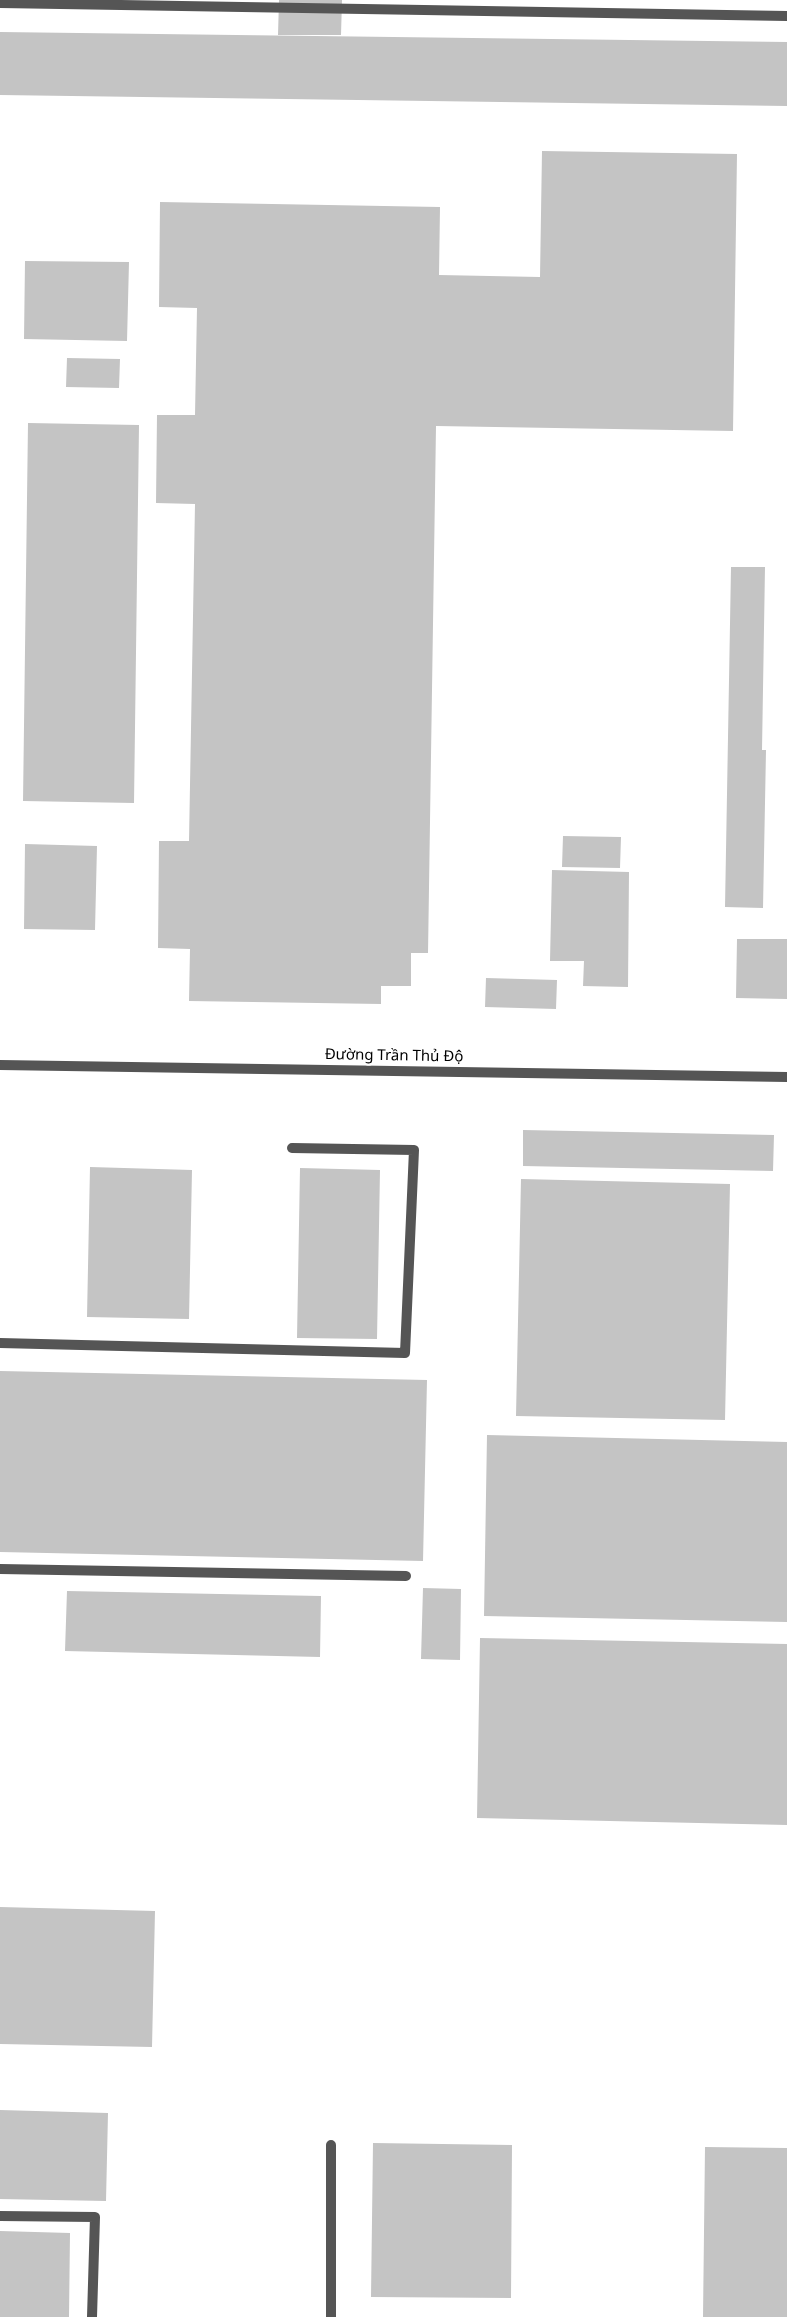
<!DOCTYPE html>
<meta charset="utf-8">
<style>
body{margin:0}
canvas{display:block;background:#fff}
</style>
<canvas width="787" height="2317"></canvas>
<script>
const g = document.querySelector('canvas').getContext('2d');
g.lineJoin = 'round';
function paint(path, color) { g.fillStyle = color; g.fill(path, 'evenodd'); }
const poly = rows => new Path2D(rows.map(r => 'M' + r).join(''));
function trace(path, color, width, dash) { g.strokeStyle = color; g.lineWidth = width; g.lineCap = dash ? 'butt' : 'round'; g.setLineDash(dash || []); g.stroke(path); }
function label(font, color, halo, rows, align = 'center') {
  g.font = font + ' "Noto Sans",sans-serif'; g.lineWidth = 4; g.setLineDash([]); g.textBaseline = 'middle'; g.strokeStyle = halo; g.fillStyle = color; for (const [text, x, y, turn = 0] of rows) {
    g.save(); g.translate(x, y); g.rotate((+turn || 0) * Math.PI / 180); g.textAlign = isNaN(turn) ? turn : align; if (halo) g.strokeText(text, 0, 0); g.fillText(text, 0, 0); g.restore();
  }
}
paint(poly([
 [279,0,342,0,341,35,278,35],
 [0,32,787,42,787,106,0,95],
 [542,151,737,154,733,431,436,426,428,953,411,953,411,986,381,986,381,1004,189,1001,190,949,158,948,159,841,189,841,195,504,156,503,157,415,195,415,197,308,159,307,160,202,440,207,439,275,540,277],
 [25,261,129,262,127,341,24,339],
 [67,358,120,359,119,388,66,387],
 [28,423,139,425,134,803,23,801],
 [731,567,765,567,762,750,766,750,763,908,725,907],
 [563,836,621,837,620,868,562,867],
 [25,844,97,846,95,930,24,929],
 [552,870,629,872,628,987,583,986,584,961,550,961],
 [737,939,787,939,787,999,736,998],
 [486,978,557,980,556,1009,485,1007],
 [523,1130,774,1135,773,1171,523,1166],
 [90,1167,192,1170,189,1319,87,1317],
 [300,1168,380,1170,377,1339,297,1338],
 [521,1179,730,1184,725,1420,516,1416],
 [0,1371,427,1380,423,1561,0,1552],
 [487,1435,787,1442,787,1622,484,1616],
 [423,1588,461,1589,460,1660,421,1659],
 [67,1591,321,1596,320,1657,65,1651],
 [480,1638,787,1644,787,1825,477,1818],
 [0,1907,155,1911,152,2047,0,2044],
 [0,2110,108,2113,106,2201,0,2199],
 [373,2143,512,2145,511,2298,371,2297],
 [705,2147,787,2148,787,2317,703,2317],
 [0,2231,70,2233,69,2317,0,2317]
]), '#c4c4c4');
trace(poly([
 [0,3,787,16],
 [0,1343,405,1353,414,1150,292,1148],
 [0,1569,406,1576],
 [0,2216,95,2217,92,2317],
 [331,2317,331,2145]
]), '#555', 10);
trace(poly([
 [0,1065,787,1077]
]), '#555', 10);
label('15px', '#000', '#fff', [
 ["Đường Trần Thủ Độ",394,1056,1]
]);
</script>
